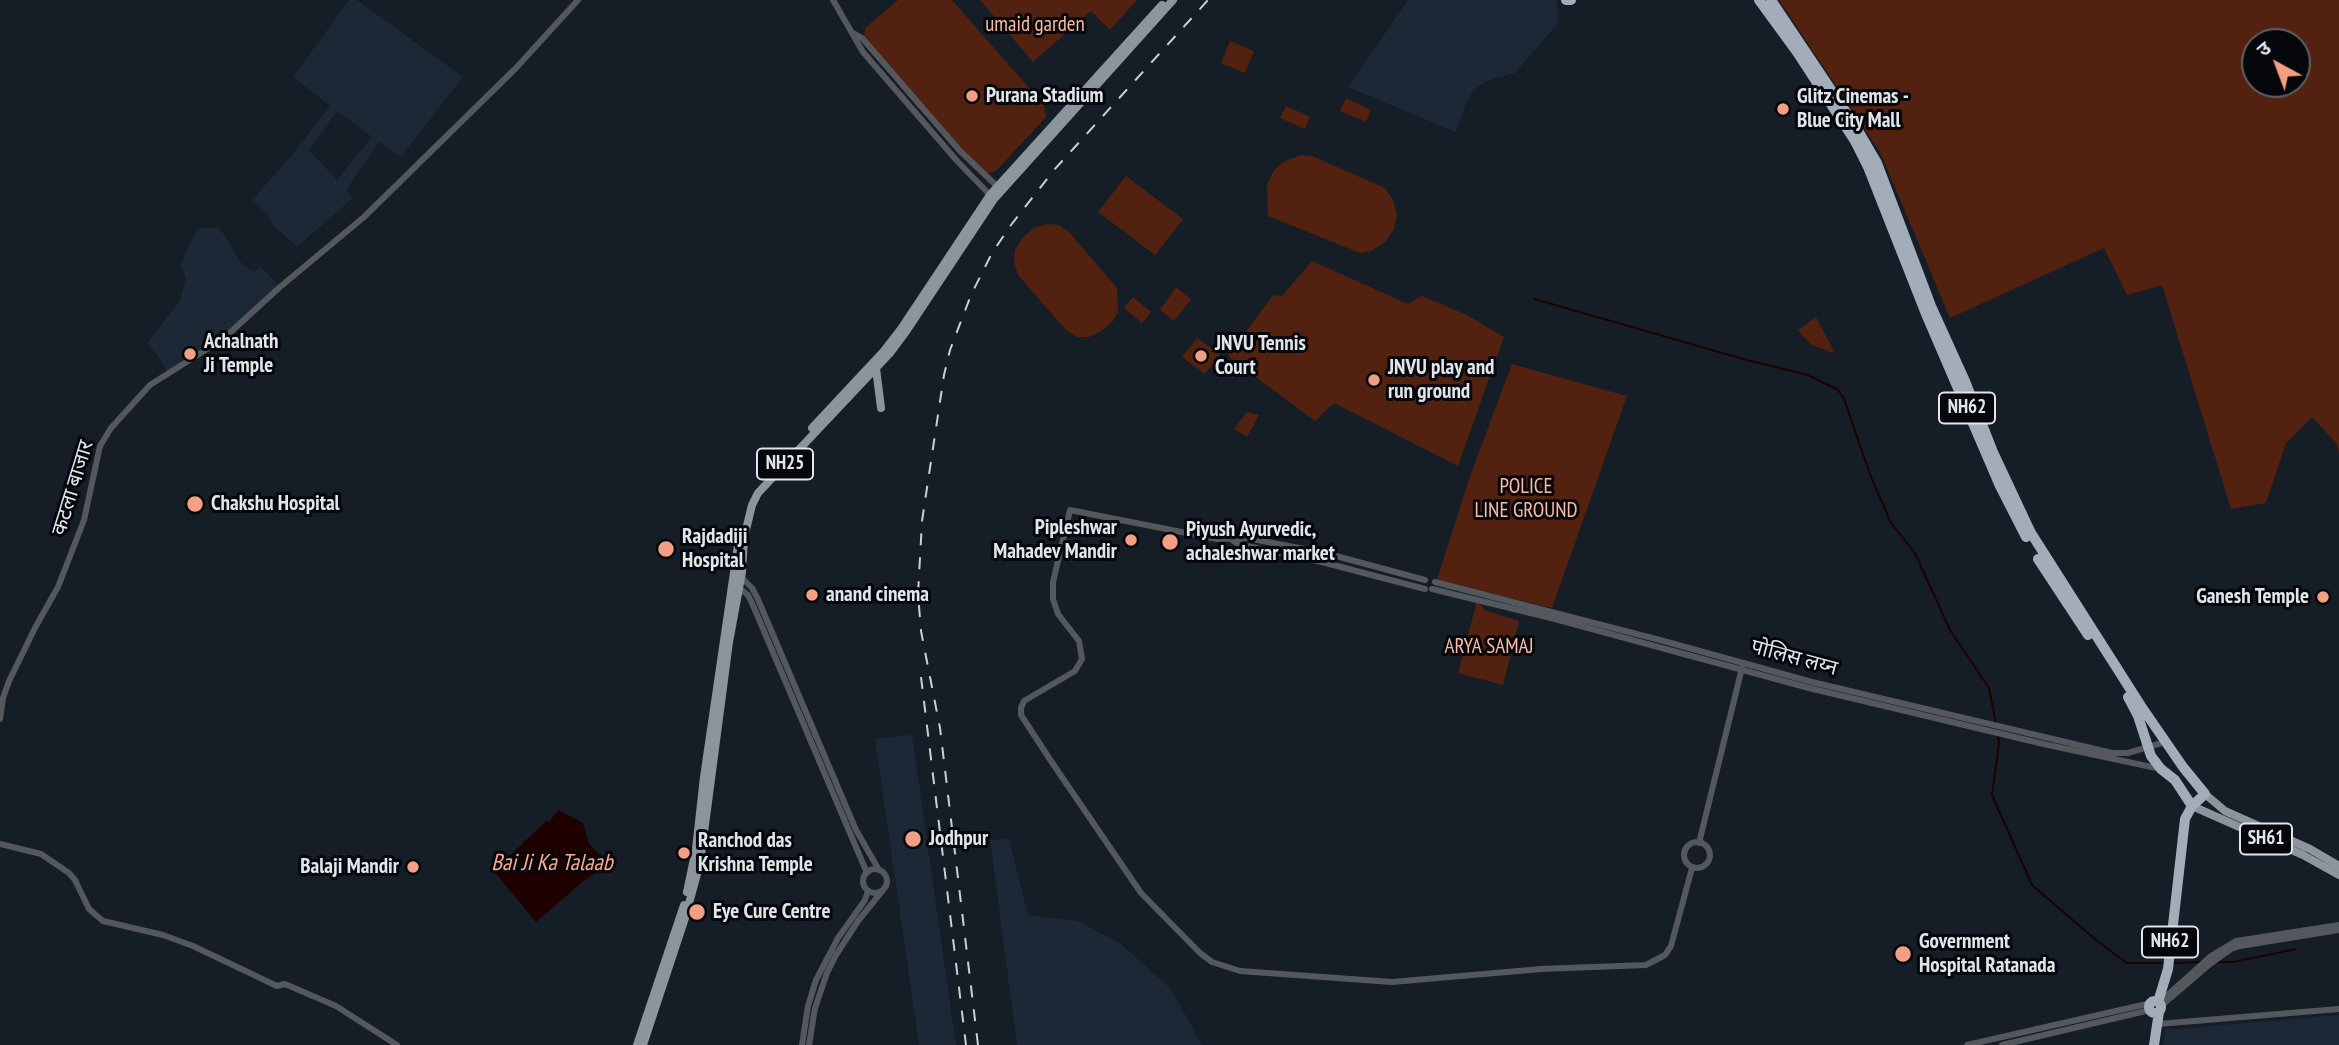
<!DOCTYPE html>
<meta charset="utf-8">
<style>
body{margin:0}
#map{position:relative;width:2339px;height:1045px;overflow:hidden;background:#151d26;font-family:"PT Sans Narrow","Noto Sans Devanagari",sans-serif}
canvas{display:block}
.north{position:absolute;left:2241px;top:28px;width:70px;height:70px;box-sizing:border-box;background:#05070a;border:2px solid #5d6064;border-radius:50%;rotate:319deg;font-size:19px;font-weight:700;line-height:28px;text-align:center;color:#e1e6ec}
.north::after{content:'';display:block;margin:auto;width:24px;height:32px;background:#f39f83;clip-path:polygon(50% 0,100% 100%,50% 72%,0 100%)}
</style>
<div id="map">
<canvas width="2339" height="1045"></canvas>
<div class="north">उ</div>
</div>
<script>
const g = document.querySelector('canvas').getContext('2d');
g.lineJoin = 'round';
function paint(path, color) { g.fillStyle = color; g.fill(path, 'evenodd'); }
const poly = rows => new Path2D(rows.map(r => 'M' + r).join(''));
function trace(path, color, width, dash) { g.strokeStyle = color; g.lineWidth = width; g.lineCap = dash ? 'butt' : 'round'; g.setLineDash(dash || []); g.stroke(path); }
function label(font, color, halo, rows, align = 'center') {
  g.font = font + ' "PT Sans Narrow","Noto Sans Devanagari",sans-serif'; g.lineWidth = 6; g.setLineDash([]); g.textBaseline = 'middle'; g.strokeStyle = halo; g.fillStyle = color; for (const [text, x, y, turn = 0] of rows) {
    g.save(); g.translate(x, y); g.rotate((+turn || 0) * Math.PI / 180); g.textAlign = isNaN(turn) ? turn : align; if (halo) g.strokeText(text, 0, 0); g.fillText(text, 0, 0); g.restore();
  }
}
paint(poly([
 [349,0,357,0,463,77,401,157,379,142,346,190,353,198,297,247,274,226,269,217,252,200,292,155,330,106,293,77],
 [337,111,372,137,337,180,309,150],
 [1408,0,1557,0,1558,23,1515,73,1487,81,1475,88,1467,100,1456,132,1348,87],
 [219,227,242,264,253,272,261,267,280,287,249,317,168,374,160,359,147,343,180,301,186,278,181,265,185,253,198,229],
 [912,735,921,798,956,1045,919,1045,875,739],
 [1009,839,1028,915,1077,921,1120,943,1171,989,1202,1045,1017,1045,990,840],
 [2339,1015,2339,1045,2163,1045,2165,1028,2177,1029]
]), '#1d2836');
paint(poly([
 [898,0,952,0,1044,105,1046,117,996,171,985,174,929,113,925,116,899,86,904,83,864,37,865,28],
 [980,0,1137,0,1110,30,1091,11,1033,62],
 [1779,0,2339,0,2339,454,2337,444,2312,417,2286,443,2266,503,2231,509,2162,285,2127,295,2104,248,1950,318,1880,152],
 [2255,42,2297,42,2297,84,2255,84],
 [1230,41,1254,51,1245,73,1221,63],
 [1346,98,1371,110,1366,122,1340,111],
 [1286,106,1310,117,1305,129,1280,118],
 [1301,155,1312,156,1385,188,1393,200,1397,215,1394,229,1385,242,1371,251,1360,253,1268,216,1267,185,1274,170,1285,161],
 [1126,176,1183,219,1155,255,1098,212],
 [1047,224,1059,225,1069,232,1117,288,1118,312,1113,321,1100,332,1089,337,1077,337,1066,330,1018,275,1014,262,1015,250,1022,238,1034,228],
 [1312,261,1408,304,1422,296,1467,315,1504,337,1458,466,1334,403,1315,421,1228,356,1273,295,1282,296],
 [1176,287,1191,299,1174,321,1160,310],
 [1133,297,1151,312,1142,323,1124,308],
 [1816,317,1834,351,1832,353,1810,344,1798,330],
 [1197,338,1220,355,1205,374,1182,357],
 [1512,364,1627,396,1552,608,1437,580,1469,479],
 [1247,412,1259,415,1247,437,1234,429],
 [1477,601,1485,610,1519,621,1503,685,1458,673]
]), '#53210f');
paint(poly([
 [558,810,583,823,589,844,600,855,603,868,586,879,536,922,494,871,546,821,550,821]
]), '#1e0100');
trace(poly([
 [1534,299,1747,360,1808,375,1838,390,1844,399,1871,477,1891,523,1915,553,1950,630,1989,688,1996,724],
 [1998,736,1999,744,1992,795,2032,885,2096,940,2127,963,2163,963],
 [2218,962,2233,962,2296,949],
 [2172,963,2202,962]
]), '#1e0100', 2);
trace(poly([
 [833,0,863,52,958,162,991,196],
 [855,34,862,38,960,151,999,188],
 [1232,540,1238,544,1322,562,1425,589],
 [739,575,752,588,757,597,856,830,879,870],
 [1425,580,1325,553,1247,538,1217,539,1070,510,1053,582,1053,599,1058,614,1079,641,1082,659,1075,671,1024,701,1021,708,1021,715,1053,764,1141,893,1200,953,1212,962,1240,971,1392,982,1541,969,1646,965,1665,955,1671,946,1692,868],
 [1435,582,1660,640,1812,682,2112,753,2128,753,2165,742],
 [737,586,748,595,752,603,867,873],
 [1432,589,1555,619,1809,688,2048,745,2161,769],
 [0,719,3,698,9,681,36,626,58,587,84,520,100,446,111,428,150,385,223,339,280,287,364,217,516,68,578,0],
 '1684 855a13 13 0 1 1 26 0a13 13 0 1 1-26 0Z',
 [1699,843,1742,668],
 [0,844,41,854,69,873,75,880,89,909,103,921,163,935,193,946,277,986,285,984,336,1006,397,1045],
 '863 881a12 12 0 1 1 24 0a12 12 0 1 1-24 0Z',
 [2161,1001,2211,956,2236,941,2339,925],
 [2161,1006,2210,964,2231,949,2240,946,2339,930],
 [2158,1024,2339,1009],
 [802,1045,808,1006,816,980,838,938,865,900,868,891],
 [809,1045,815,1008,827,973,836,955,858,921,883,890],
 [1967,1045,2151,1003],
 [2002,1045,2150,1010]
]), '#54585d', 6);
trace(poly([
 [876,368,881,408],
 [812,428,884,351,901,329,990,195,1162,5],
 [2205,794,2225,811,2310,849,2339,866],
 [2192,806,2303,855,2339,875],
 [687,892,696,849,704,777,738,545],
 [637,1045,684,905],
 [643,1045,685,918,700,863,729,642,742,572,744,538,752,505,758,493,890,353,907,330,994,199,1173,0]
]), '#8c949e', 8);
trace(poly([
 [1566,0,1571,0],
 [1759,0,1797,52,1855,141,1868,167,1926,314,2000,486,2026,537],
 [1771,0,1856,127,1877,163,1931,306,1965,381,1993,452,2031,533,2141,706,2183,767,2205,794,2192,806,2185,819,2168,969,2158,1002],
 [2038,559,2088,635],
 [2128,697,2138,716,2151,756,2161,769,2175,780,2192,806],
 '2149 1007a6 6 0 1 1 12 0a6 6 0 1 1-12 0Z',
 [2154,1045,2159,1012]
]), '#a3acb9', 10);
trace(poly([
 [921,677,966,1045],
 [978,1045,940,728,921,631,918,594,922,521,944,375,950,350,971,295,992,253,1011,225,1054,170,1208,0]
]), '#cad0d6', 2, [12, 12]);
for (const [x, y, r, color] of [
 [972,96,7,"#f39f83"],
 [1783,109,7,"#f39f83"],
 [190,354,7,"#f39f83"],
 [1201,356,7,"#f39f83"],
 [1374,380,7,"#f39f83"],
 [195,504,9,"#f39f83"],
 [1131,540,7,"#f39f83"],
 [1170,542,9,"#f39f83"],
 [666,549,9,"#f39f83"],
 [812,595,7,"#f39f83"],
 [2323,597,7,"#f39f83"],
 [913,839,9,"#f39f83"],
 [684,853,7,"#f39f83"],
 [413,867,7,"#f39f83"],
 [697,912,9,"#f39f83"],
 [1903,954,9,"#f39f83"]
]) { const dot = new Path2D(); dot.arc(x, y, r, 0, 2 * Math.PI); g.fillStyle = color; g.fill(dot); trace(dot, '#05070a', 2.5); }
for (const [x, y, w] of [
 [1967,408,56],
 [785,464,56],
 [2266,839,52],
 [2170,942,56]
]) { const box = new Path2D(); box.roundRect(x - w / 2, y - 15.5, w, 31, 5); g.fillStyle = '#05070a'; g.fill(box); trace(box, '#e1e6ec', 2); }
label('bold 19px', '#e1e6ec', null, [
 ["NH62",1967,408],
 ["NH25",785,464],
 ["SH61",2266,839],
 ["NH62",2170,942]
]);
label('21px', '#f9bba6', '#05070a', [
 ["umaid garden",1035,25],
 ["POLICE",1526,487],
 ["LINE GROUND",1526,511],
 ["ARYA SAMAJ",1489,647]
]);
label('bold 21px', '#e1e6ec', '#05070a', [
 ["Purana Stadium",986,96],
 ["Glitz Cinemas -",1797,97],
 ["Blue City Mall",1797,121],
 ["Achalnath",204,342],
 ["Ji Temple",204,366],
 ["JNVU Tennis",1215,344],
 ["Court",1215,368],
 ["JNVU play and",1388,368],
 ["run ground",1388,392],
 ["Chakshu Hospital",211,504],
 ["Pipleshwar",1117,528,"right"],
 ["Mahadev Mandir",1117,552,"right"],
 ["Piyush Ayurvedic,",1186,530],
 ["achaleshwar market",1186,554],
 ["Rajdadiji",682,537],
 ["Hospital",682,561],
 ["anand cinema",826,595],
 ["Ganesh Temple",2309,597,"right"],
 ["Jodhpur",929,839],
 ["Ranchod das",698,841],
 ["Krishna Temple",698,865],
 ["Balaji Mandir",399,867,"right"],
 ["Eye Cure Centre",713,912],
 ["Government",1919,942],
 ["Hospital Ratanada",1919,966]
], 'left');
label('21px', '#e1e6ec', '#05070a', [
 ["कटला बाजार",73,488,-73],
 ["पोलिस लय्न",1794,658,15]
]);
label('italic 23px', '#fdab8f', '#05070a', [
 ["Bai Ji Ka Talaab",552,863]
]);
</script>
